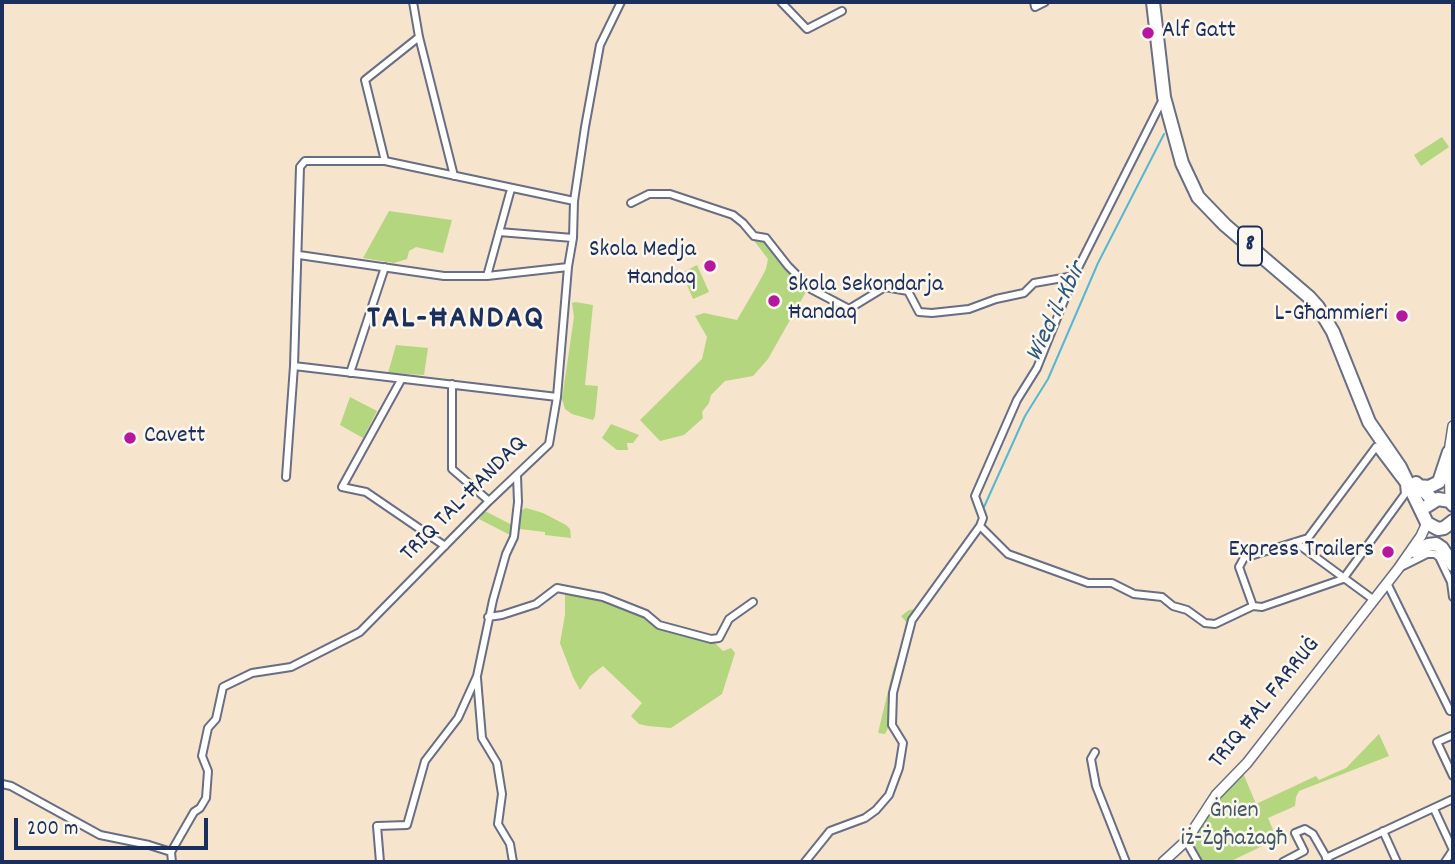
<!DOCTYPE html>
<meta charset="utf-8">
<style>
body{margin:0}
#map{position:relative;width:1455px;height:864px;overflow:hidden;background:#f6e4cc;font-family:Dekko,sans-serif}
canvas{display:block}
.frame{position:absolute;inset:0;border:4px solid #1b2f5e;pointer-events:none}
.scale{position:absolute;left:14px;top:818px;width:194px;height:32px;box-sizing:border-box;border:4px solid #1b2f5e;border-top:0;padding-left:9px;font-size:21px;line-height:24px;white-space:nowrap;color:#1b2f5e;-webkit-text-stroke:5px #fbf7ec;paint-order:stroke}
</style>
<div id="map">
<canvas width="1455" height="864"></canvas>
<div class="frame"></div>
<div class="scale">200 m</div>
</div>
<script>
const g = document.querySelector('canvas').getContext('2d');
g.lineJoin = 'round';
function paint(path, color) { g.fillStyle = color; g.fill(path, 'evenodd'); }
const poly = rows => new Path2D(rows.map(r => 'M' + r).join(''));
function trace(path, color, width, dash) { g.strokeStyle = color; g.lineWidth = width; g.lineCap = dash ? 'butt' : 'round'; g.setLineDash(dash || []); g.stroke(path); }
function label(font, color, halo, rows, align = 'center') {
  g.font = font + ' Dekko,sans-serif'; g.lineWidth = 5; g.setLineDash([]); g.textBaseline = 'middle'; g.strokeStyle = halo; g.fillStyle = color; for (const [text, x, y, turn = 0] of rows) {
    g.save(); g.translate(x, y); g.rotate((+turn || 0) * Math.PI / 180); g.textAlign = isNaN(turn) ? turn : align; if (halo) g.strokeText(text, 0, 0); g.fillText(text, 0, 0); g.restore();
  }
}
paint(poly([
 [1442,137,1449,147,1421,166,1414,155],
 [389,211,452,220,443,253,416,247,409,251,407,259,394,263,363,258],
 [752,238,766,240,807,290,768,359,753,376,725,381,711,395,709,403,702,412,703,418,684,435,660,441,640,420,702,359,707,337,695,316,704,313,737,320,758,284,766,269,768,259],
 [697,265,709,292,693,299,682,273],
 [575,302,593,305,585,385,598,386,595,416,593,420,572,414,565,409,562,399,574,317,572,303],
 [396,345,428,348,424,375,388,373],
 [350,397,377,411,363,438,340,425],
 [611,424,639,435,633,443,627,443,628,450,617,450,602,438],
 [526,508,543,513,566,525,570,529,571,538,545,535,545,532,520,529,520,511],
 [485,511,514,526,512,536,479,519],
 [565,591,610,602,623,609,715,643,723,651,731,648,735,653,722,694,671,728,648,726,639,724,631,716,642,703,603,666,590,676,580,690,573,677,560,643,565,615],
 [921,608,910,618,909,631,894,678,888,711,889,726,885,734,878,733,893,670,903,640,906,622,901,616,909,610],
 [1379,734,1389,756,1299,791,1296,797,1295,806,1268,818,1277,839,1229,862,1201,862,1192,843,1205,818,1221,794,1243,773,1256,804,1316,776,1319,780,1346,768]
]), '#b3d67e');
trace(poly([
 [984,507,1025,416,1048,379,1098,263,1164,134]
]), '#54b7d3', 2);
const street = poly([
 [413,2,419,37,454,176],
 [781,2,807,29,842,11],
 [1034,2,1035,7,1045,2],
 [385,161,365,80,419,37],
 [631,203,649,194,670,194,733,215,743,223,754,236,766,238,788,266,811,289,849,309,885,287,908,291,919,312,932,313,969,309,996,299,1024,293,1034,283,1074,276],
 [499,232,573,238],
 [299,255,444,276,487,276,568,267],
 [487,276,511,189],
 [294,366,557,397],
 [350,373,385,267],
 [401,380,342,487,366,492,445,546],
 [452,384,452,469,489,501],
 [286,477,294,366,300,167,305,161,385,161,574,201],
 [980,526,1008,554,1088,583,1112,583,1134,594,1162,597,1173,606,1187,610,1205,623,1215,624,1253,606,1262,607,1343,579,1405,494,1404,484,1376,447],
 [1295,542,1374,600],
 [1401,567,1427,554,1435,554,1439,557,1451,582,1453,597],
 [1387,583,1450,711,1453,709],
 [1253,606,1239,567,1244,558,1308,538,1376,447],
 [488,617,502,615,536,604,557,588,603,597,646,614,659,625,711,639,719,638,729,619,753,602],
 [477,678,482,738,497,763,502,794,498,824,510,844,513,862],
 [1453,735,1437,742,1453,776],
 [1095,752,1091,759,1096,786,1126,862],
 [2,784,11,786,100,835,149,845,171,852],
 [1434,809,1453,850,1445,862],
 [1383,831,1397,862],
 [1186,841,1198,862],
 [1326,858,1453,799],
 [172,862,171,852,194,812,200,808,206,798,208,771,202,756,208,728,216,719,223,687,252,673,291,667,360,632,489,501,549,444,557,397,568,267,573,238,574,201,585,127,600,45,621,2],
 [380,862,377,826,407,825,425,761,458,718,477,676,493,600,506,554,514,537,518,502,517,476],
 [805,862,830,831,865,818,876,810,889,795,899,768,903,743,892,725,893,693,912,620,980,526,983,518,975,496,1017,400,1037,368,1074,276,1163,99],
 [1283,862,1304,851,1295,833,1305,829,1313,834,1329,862]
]);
const secondary = poly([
 [1450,501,1449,452,1453,426],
 [1163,862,1186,841,1216,795,1247,763,1398,569,1421,536,1427,523]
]);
const highway = poly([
 [1153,2,1164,97,1182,163,1198,197,1225,225,1309,297,1318,307,1333,332,1369,422,1400,467,1427,523,1438,529,1444,528,1453,521],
 [1416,483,1433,500],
 [1418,486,1429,487,1439,482,1449,452],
 [1427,506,1438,499,1450,501,1453,505],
 [1414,551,1428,545,1436,544,1442,548,1453,565]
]);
trace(street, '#686e84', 10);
trace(secondary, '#686e84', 12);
trace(highway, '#686e84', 16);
trace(street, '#fff', 6);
trace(secondary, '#fff', 9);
trace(highway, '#fff', 12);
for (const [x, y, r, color] of [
 [1148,33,7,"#b5179e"],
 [710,266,7,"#b5179e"],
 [774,301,7,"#b5179e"],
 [1402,316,7,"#b5179e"],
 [130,438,7,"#b5179e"],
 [1388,552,7,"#b5179e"]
]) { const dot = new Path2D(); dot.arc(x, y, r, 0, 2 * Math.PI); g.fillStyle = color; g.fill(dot); trace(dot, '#fbf7ec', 2.5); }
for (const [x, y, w] of [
 [1250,246,24]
]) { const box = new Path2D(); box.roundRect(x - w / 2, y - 19.5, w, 39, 5); g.fillStyle = '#fbf7ec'; g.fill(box); trace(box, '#1b2f5e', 2); }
label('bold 23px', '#1b2f5e', null, [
 ["8",1250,246]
]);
label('24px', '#1b2f5e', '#fbf7ec', [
 ["Alf Gatt",1162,33],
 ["Skola Medja",696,252,"right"],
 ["Ħandaq",696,280,"right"],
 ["Skola Sekondarja",788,287],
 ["Ħandaq",788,315],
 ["L-Għammieri",1388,316,"right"],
 ["Cavett",144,438],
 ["Express Trailers",1374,552,"right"]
], 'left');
label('24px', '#1b2f5e', '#fbf7ec', [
 ["TRIQ TAL-ĦANDAQ",465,500,-45],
 ["TRIQ ĦAL FARRUĠ",1266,704,-51]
]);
label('24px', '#415966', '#fbf7ec', [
 ["Ġnien",1234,813],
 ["iż-Żgħażagħ",1234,841]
]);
label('italic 26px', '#2c5881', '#fbf7ec', [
 ["Wied il-Kbir",1058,313,-64]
]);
g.letterSpacing = '2px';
label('bold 32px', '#1b2f5e', '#fbf7ec', [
 ["TAL-ĦANDAQ",456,322]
]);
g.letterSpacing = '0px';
</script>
